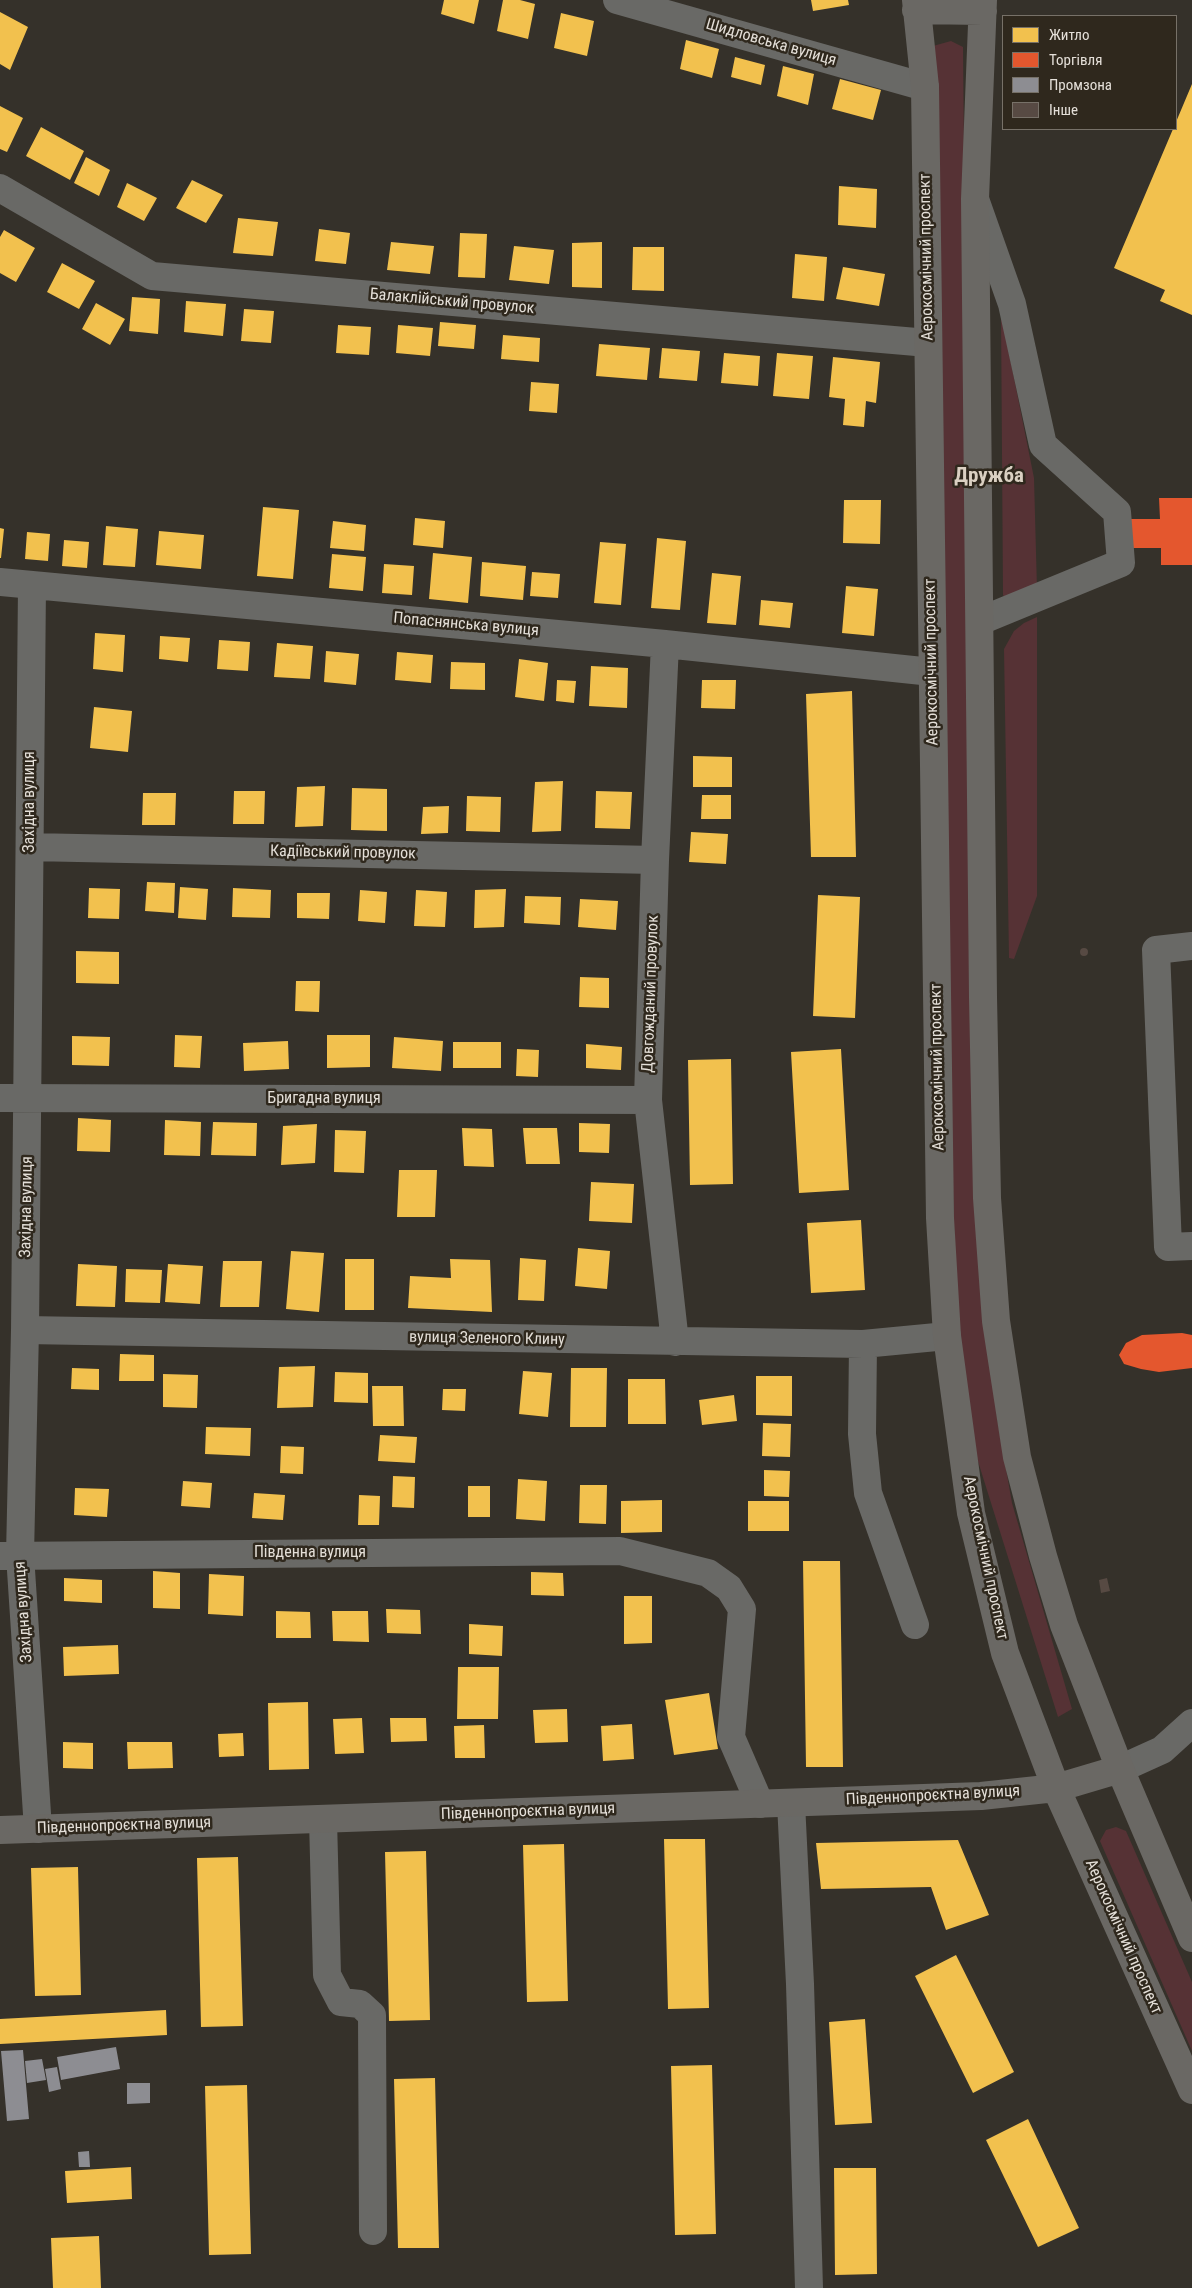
<!DOCTYPE html>
<meta charset="utf-8">
<style>
body{margin:0}
#map{position:relative;width:1192px;height:2288px;overflow:hidden;background:#35312a;font-family:"Roboto Condensed",sans-serif}
canvas{display:block}
.legend{position:absolute;left:1002px;top:15px;width:175px;height:115px;box-sizing:border-box;background:#2f281d;border:1px solid #777168;margin:0;padding:6px 9px;list-style:none;font-size:15px;color:#e4dfd8}
.legend li{display:flex;align-items:center;gap:10px;height:25px}
.legend b{width:25px;border:1px solid #777168}
</style>
<div id="map">
<canvas width="1192" height="2288"></canvas>
<ul class="legend">
<li><b style="height:14px;background:#f2c14e"></b>Житло</li>
<li><b style="height:14px;background:#e4572e"></b>Торгівля</li>
<li><b style="height:14px;background:#8d8d92"></b>Промзона</li>
<li><b style="height:14px;background:#574a43"></b>Інше</li>
</ul>
</div>
<script>
const g = document.querySelector('canvas').getContext('2d');
g.lineJoin = 'round';
function paint(path, color) { g.fillStyle = color; g.fill(path, 'evenodd'); }
const poly = rows => new Path2D(rows.map(r => 'M' + r).join(''));
function trace(path, color, width, dash) { g.strokeStyle = color; g.lineWidth = width; g.lineCap = dash ? 'butt' : 'round'; g.setLineDash(dash || []); g.stroke(path); }
function label(font, color, halo, rows, align = 'center') {
  g.font = font + ' "Roboto Condensed",sans-serif'; g.lineWidth = 5; g.setLineDash([]); g.textBaseline = 'middle'; g.strokeStyle = halo; g.fillStyle = color; for (const [text, x, y, turn = 0] of rows) {
    g.save(); g.translate(x, y); g.rotate((+turn || 0) * Math.PI / 180); g.textAlign = isNaN(turn) ? turn : align; if (halo) g.strokeText(text, 0, 0); g.fillText(text, 0, 0); g.restore();
  }
}
paint(poly([
 [951,41,963,47,972,1012,997,1418,1012,1503,1072,1709,1058,1717,971,1439,956,1293,947,983,933,46],
 [1001,313,1034,478,1037,589,1006,600,1003,595],
 [1037,617,1037,896,1014,959,1009,958,1004,649,1014,631,1024,623],
 [1116,1827,1126,1831,1192,1982,1192,2051,1100,1841,1106,1830]
]), '#563235');
paint(poly([
 [444,0,479,0,474,24,441,14],
 [503,0,520,0,535,4,528,39,497,31],
 [811,0,848,0,849,5,813,11],
 [0,12,28,27,10,70,0,64],
 [561,13,594,21,587,56,554,48],
 [686,40,719,49,712,78,680,69],
 [735,57,765,65,761,85,731,77],
 [783,66,814,74,808,105,777,96],
 [840,79,881,90,873,120,832,109],
 [1192,84,1192,315,1160,301,1165,290,1114,268,1173,129,1176,129,1176,122],
 [0,106,23,118,7,152,0,149],
 [41,127,84,151,70,180,26,156],
 [86,157,110,170,99,196,74,183],
 [192,180,223,195,206,223,176,208],
 [127,183,157,198,144,221,117,207],
 [839,186,877,189,876,228,838,225],
 [238,218,278,222,273,256,233,253],
 [319,229,350,233,346,264,315,261],
 [4,230,35,248,16,282,0,273,0,237],
 [460,233,487,234,485,278,458,277],
 [391,242,434,246,430,274,387,270],
 [602,242,602,288,572,287,572,243],
 [514,246,554,250,549,284,509,280],
 [633,247,664,247,664,291,632,290],
 [795,254,827,257,824,301,792,298],
 [62,263,95,281,79,309,47,292],
 [843,267,885,274,879,306,836,299],
 [132,297,160,299,158,334,129,331],
 [186,301,226,304,223,336,184,332],
 [96,303,125,319,110,345,82,329],
 [244,309,274,311,271,343,241,341],
 [440,322,476,325,474,349,438,346],
 [338,325,371,327,369,355,336,353],
 [398,325,433,328,430,356,396,353],
 [503,335,540,338,539,362,501,359],
 [599,344,650,348,647,380,596,376],
 [662,348,700,351,697,381,659,378],
 [724,353,760,356,758,386,721,383],
 [777,353,813,356,809,399,773,396],
 [833,357,880,362,876,403,866,401,864,427,843,425,845,399,829,397],
 [531,382,559,384,557,413,529,411],
 [844,500,881,500,880,544,843,543],
 [263,507,299,510,293,579,257,576],
 [415,518,445,521,443,548,413,545],
 [333,521,366,525,364,551,330,548],
 [106,526,138,529,135,567,103,565],
 [0,528,4,529,1,558,0,558],
 [159,531,204,535,201,569,156,565],
 [27,532,50,534,48,561,25,559],
 [657,538,686,541,680,610,651,608],
 [64,540,89,542,87,568,62,566],
 [600,542,626,544,621,605,594,603],
 [433,553,472,557,468,603,429,599],
 [332,554,366,557,363,591,329,588],
 [482,562,526,566,523,600,480,596],
 [384,564,414,566,412,595,382,593],
 [532,572,560,574,558,598,530,596],
 [712,573,741,576,736,625,707,623],
 [846,586,878,589,874,636,842,633],
 [761,600,793,603,790,628,759,625],
 [95,633,125,635,123,672,93,669],
 [160,636,190,638,188,662,159,659],
 [219,640,250,642,248,671,217,669],
 [277,643,313,646,310,679,274,677],
 [326,651,359,654,356,685,324,682],
 [397,652,433,655,431,683,395,680],
 [519,659,548,663,544,701,515,697],
 [451,662,485,663,485,690,450,689],
 [591,666,628,668,627,708,589,706],
 [557,680,576,681,574,703,556,701],
 [702,680,736,680,735,709,701,708],
 [852,691,856,857,811,857,806,694],
 [94,707,132,711,128,752,90,748],
 [693,756,732,757,732,787,693,787],
 [563,781,561,831,532,832,535,782],
 [325,786,323,826,295,827,297,787],
 [352,788,387,789,387,831,351,830],
 [234,791,265,791,264,824,233,824],
 [596,791,632,792,630,829,595,828],
 [143,793,176,793,175,825,142,825],
 [702,795,731,795,731,819,701,819],
 [467,796,501,797,500,832,466,831],
 [449,806,448,833,421,834,423,807],
 [691,832,728,834,726,864,689,862],
 [147,882,175,883,174,913,145,911],
 [180,887,208,889,206,920,178,918],
 [89,888,120,889,119,919,88,918],
 [233,888,271,890,270,918,232,917],
 [506,889,504,927,474,928,475,890],
 [360,890,387,892,385,923,358,921],
 [416,890,447,892,445,927,414,926],
 [297,893,330,893,329,919,297,918],
 [818,895,860,897,855,1018,813,1016],
 [525,896,561,897,560,925,524,923],
 [580,899,618,901,616,930,578,927],
 [76,951,119,952,119,984,76,983],
 [580,977,609,978,609,1008,579,1007],
 [296,981,320,981,319,1012,295,1011],
 [175,1035,202,1036,200,1068,174,1067],
 [327,1035,370,1035,370,1067,327,1068],
 [72,1036,110,1037,109,1066,72,1065],
 [394,1037,443,1041,441,1071,392,1068],
 [288,1041,289,1069,244,1071,243,1043],
 [453,1042,501,1042,501,1068,453,1068],
 [586,1044,622,1047,621,1070,586,1068],
 [517,1049,539,1050,538,1077,516,1076],
 [841,1049,849,1190,799,1193,791,1052],
 [731,1059,733,1184,690,1185,688,1060],
 [78,1118,111,1120,110,1152,77,1151],
 [165,1120,201,1122,200,1156,164,1155],
 [213,1122,257,1123,256,1156,211,1155],
 [579,1123,610,1124,609,1153,579,1152],
 [317,1124,315,1163,281,1165,283,1126],
 [462,1128,492,1129,494,1167,464,1166],
 [523,1128,557,1128,560,1164,526,1164],
 [335,1130,366,1131,364,1173,334,1172],
 [399,1170,437,1170,435,1217,397,1217],
 [591,1182,634,1184,632,1223,589,1221],
 [861,1220,865,1290,811,1293,807,1223],
 [578,1248,610,1251,607,1289,575,1286],
 [291,1251,324,1253,319,1312,286,1309],
 [520,1258,546,1260,544,1301,518,1300],
 [345,1259,374,1259,374,1310,345,1310],
 [450,1259,490,1260,492,1312,408,1308,410,1276,451,1278],
 [223,1261,262,1261,259,1307,220,1307],
 [78,1264,117,1266,115,1307,76,1306],
 [168,1264,203,1266,200,1304,165,1302],
 [126,1269,162,1270,160,1303,125,1302],
 [120,1354,154,1355,154,1381,119,1381],
 [315,1366,313,1407,277,1408,279,1367],
 [72,1368,99,1369,99,1390,71,1389],
 [571,1368,607,1368,606,1427,570,1427],
 [523,1371,552,1373,548,1417,519,1414],
 [335,1372,368,1373,368,1403,334,1402],
 [163,1374,198,1375,197,1408,163,1407],
 [756,1376,792,1376,792,1416,756,1415],
 [628,1379,665,1379,666,1424,628,1424],
 [372,1386,403,1386,404,1426,373,1426],
 [443,1389,466,1389,465,1411,442,1410],
 [734,1395,737,1421,702,1425,699,1400],
 [763,1423,791,1424,790,1457,762,1456],
 [206,1427,251,1428,250,1456,205,1454],
 [380,1435,417,1437,415,1463,378,1461],
 [281,1446,304,1447,303,1474,280,1473],
 [764,1470,790,1471,789,1497,764,1496],
 [393,1476,415,1477,414,1508,392,1507],
 [518,1479,547,1481,545,1521,516,1519],
 [183,1481,212,1483,210,1508,181,1506],
 [580,1485,607,1485,606,1524,579,1523],
 [468,1486,490,1486,490,1517,468,1517],
 [75,1488,109,1489,107,1517,74,1515],
 [254,1493,285,1495,283,1520,252,1518],
 [359,1495,380,1496,379,1525,358,1525],
 [662,1500,662,1532,621,1533,621,1501],
 [748,1501,789,1501,789,1531,748,1531],
 [803,1561,840,1561,843,1767,806,1767],
 [153,1571,180,1573,180,1609,153,1608],
 [531,1572,563,1573,564,1596,531,1595],
 [209,1574,244,1576,243,1616,208,1614],
 [64,1578,102,1580,102,1603,64,1601],
 [624,1596,652,1596,652,1643,624,1644],
 [386,1609,420,1610,421,1634,387,1633],
 [276,1611,310,1612,311,1638,276,1638],
 [332,1611,368,1611,369,1642,333,1641],
 [469,1624,503,1626,502,1656,469,1654],
 [118,1645,119,1674,64,1676,63,1647],
 [458,1667,499,1667,498,1719,457,1719],
 [709,1693,718,1749,674,1755,665,1700],
 [308,1702,309,1769,269,1770,268,1703],
 [567,1709,568,1742,535,1743,533,1710],
 [362,1718,364,1753,335,1754,333,1719],
 [390,1718,426,1718,427,1741,391,1742],
 [632,1724,634,1759,603,1761,601,1726],
 [484,1725,485,1758,455,1758,454,1726],
 [243,1733,244,1756,219,1757,218,1734],
 [63,1742,93,1743,93,1769,63,1768],
 [127,1742,172,1742,173,1768,128,1769],
 [664,1839,705,1839,709,2008,668,2009],
 [958,1840,989,1915,946,1930,931,1887,821,1889,816,1843],
 [564,1844,568,2001,527,2002,523,1845],
 [426,1851,430,2020,389,2021,385,1852],
 [238,1857,243,2026,201,2027,197,1858],
 [78,1867,81,1995,35,1996,31,1868],
 [956,1955,1014,2072,973,2093,915,1976],
 [166,2010,167,2035,0,2044,0,2019],
 [865,2019,872,2123,835,2125,829,2022],
 [712,2065,716,2234,675,2235,671,2066],
 [435,2078,439,2248,398,2248,394,2079],
 [247,2085,251,2254,209,2255,205,2086],
 [1028,2119,1079,2228,1038,2247,986,2140],
 [131,2167,132,2199,67,2203,65,2171],
 [834,2168,876,2168,877,2274,835,2275],
 [99,2236,101,2288,53,2288,51,2238]
]), '#f2c14e');
paint(poly([
 [1159,498,1192,498,1192,565,1161,565,1161,548,1107,548,1106,519,1160,519],
 [1182,1333,1192,1335,1192,1368,1159,1372,1141,1369,1124,1364,1119,1355,1126,1343,1142,1335]
]), '#e4572e');
paint(poly([
 [116,2047,120,2069,61,2080,57,2057],
 [23,2050,29,2119,7,2121,1,2051],
 [42,2059,46,2080,27,2083,25,2061],
 [57,2067,61,2089,49,2092,45,2069],
 [127,2083,150,2083,150,2103,127,2104],
 [89,2151,90,2167,79,2167,78,2152]
]), '#8d8d92');
paint(poly([
 '1080 952a4 4 0 1 1 8 0a4 4 0 1 1-8 0Z',
 [1107,1578,1110,1591,1101,1593,1099,1580]
]), '#574a43');
trace(poly([
 [617,0,925,87],
 [0,188,152,276,928,343],
 [976,202,1012,304,1043,445,1117,512,1121,563,980,621],
 [0,582,665,644,932,672],
 [32,585,25,1330,20,1555,38,1829],
 [665,644,655,860,648,1100,675,1342],
 [30,847,655,860],
 [1192,946,1156,950,1168,1247,1192,1246],
 [0,1098,648,1100],
 [25,1330,863,1344,947,1336],
 [863,1344,862,1434,868,1493,915,1625],
 [0,1556,620,1551,708,1573,729,1588,742,1609,731,1737,760,1804],
 [1120,1769,1162,1750,1192,1723],
 [791,1803,800,1984,809,2288],
 [323,1819,327,1975,341,2002,360,2004,372,2015,373,2231]
]), '#696966', 28);
trace(poly([
 [916,0,925,87,940,1218,947,1336,971,1513,1005,1653,1056,1788,1192,2090],
 [983,0,975,199,983,997,987,1198,996,1321,1017,1457,1043,1556,1064,1625,1120,1769,1192,1938],
 [916,10,983,11],
 [0,1830,981,1796,1056,1788,1120,1769]
]), '#6a6864', 28);
label('16px', '#e4dfd8', '#2f281d', [
 ["Шидловська вулиця",771,43,16],
 ["Аерокосмічний проспект",927,257,-91],
 ["Балаклійський провулок",452,302,5],
 ["Попаснянська вулиця",466,625,5],
 ["Аерокосмічний проспект",932,662,-91],
 ["Західна вулиця",30,802,-90],
 ["Кадіївський провулок",343,853,1],
 ["Довгожданий провулок",651,994,-88],
 ["Аерокосмічний проспект",938,1067,-91],
 ["Бригадна вулиця",324,1099],
 ["Західна вулиця",27,1207,-89],
 ["вулиця Зеленого Клину",487,1339,1],
 ["Південна вулиця",310,1553],
 ["Аерокосмічний проспект",985,1558,78],
 ["Західна вулиця",24,1612,-94],
 ["Південнопроєктна вулиця",933,1796,-3],
 ["Південнопроєктна вулиця",528,1812,-2],
 ["Південнопроєктна вулиця",124,1826,-2],
 ["Аерокосмічний проспект",1123,1937,66]
]);
label('bold 21px', '#dad0c2', '#2f281d', [
 ["Дружба",989,477]
]);
</script>
